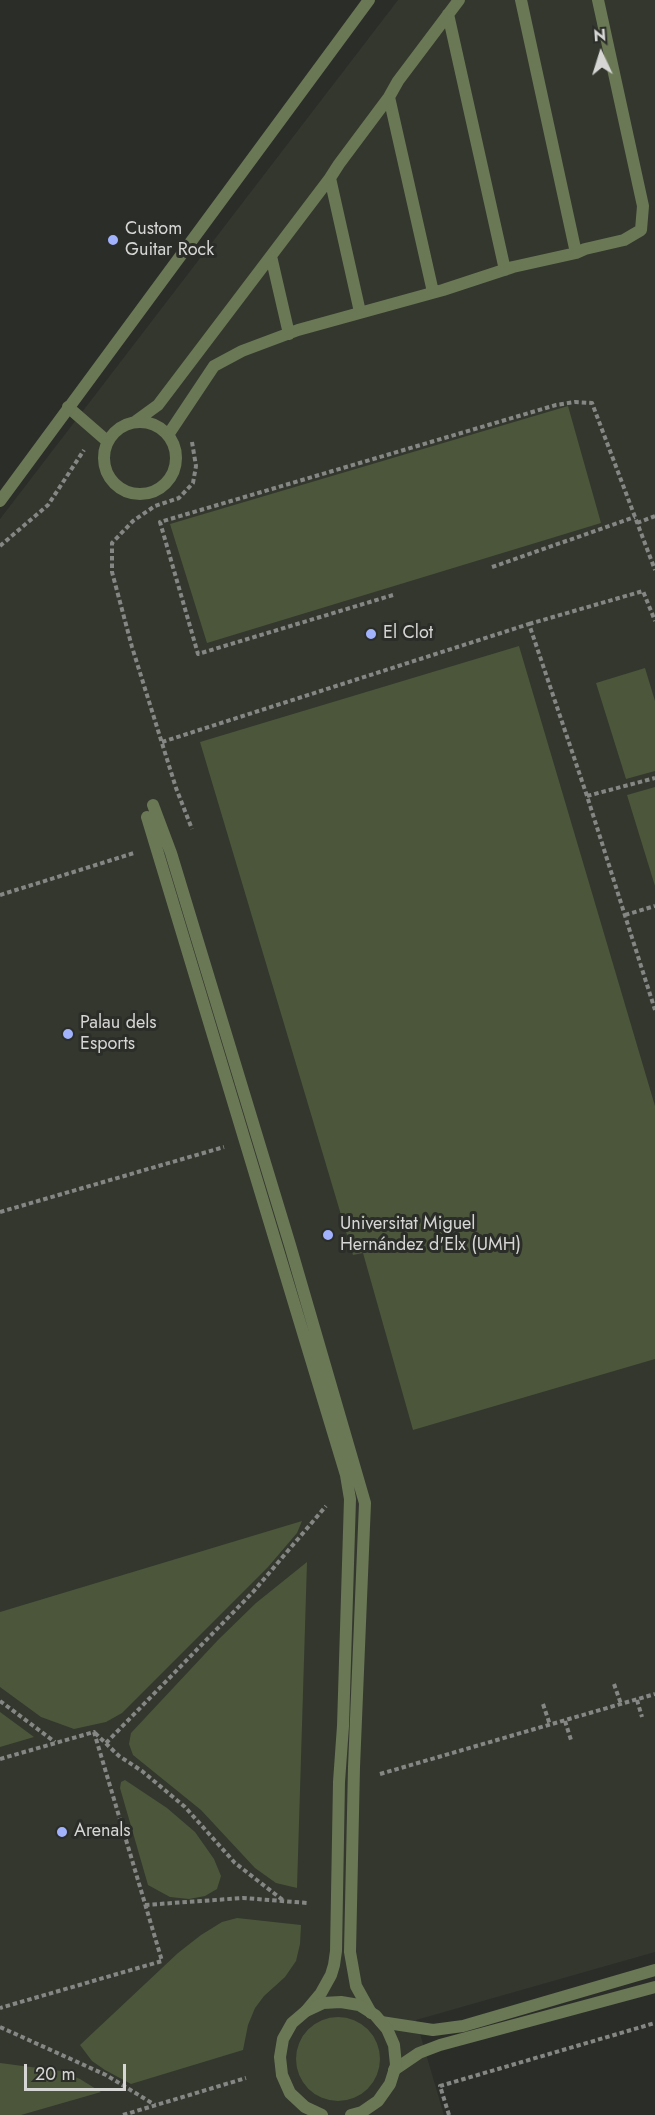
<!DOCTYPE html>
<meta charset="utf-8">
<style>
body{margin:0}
#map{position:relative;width:655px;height:2115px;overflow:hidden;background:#2b2d29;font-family:Jost,sans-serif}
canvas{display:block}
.north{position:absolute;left:571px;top:24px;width:60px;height:60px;-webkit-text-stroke:4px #2b2d29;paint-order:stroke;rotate:356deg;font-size:16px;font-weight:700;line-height:24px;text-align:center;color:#d6d7d5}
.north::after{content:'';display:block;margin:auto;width:21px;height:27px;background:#d6d7d5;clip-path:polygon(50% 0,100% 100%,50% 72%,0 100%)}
.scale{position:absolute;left:24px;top:2064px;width:102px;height:27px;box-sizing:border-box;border:3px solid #d6d7d5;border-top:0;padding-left:8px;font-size:18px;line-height:21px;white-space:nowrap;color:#d6d7d5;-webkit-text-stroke:4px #2b2d29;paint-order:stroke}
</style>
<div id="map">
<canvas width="655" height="2115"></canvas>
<div class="north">N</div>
<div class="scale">20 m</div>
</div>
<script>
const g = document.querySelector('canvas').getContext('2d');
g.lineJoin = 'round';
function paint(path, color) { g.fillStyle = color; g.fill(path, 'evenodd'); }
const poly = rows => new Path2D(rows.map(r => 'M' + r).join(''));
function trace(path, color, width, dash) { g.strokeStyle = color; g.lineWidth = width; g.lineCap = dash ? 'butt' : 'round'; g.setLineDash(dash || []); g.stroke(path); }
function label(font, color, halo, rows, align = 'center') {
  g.font = font + ' Jost,sans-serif'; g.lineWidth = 6; g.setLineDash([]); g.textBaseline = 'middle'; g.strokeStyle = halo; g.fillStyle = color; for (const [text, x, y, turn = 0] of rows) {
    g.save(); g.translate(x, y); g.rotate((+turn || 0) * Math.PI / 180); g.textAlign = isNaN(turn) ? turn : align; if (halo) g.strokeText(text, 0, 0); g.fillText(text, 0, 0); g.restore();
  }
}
paint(poly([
 [398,0,655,0,655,1952,416,2020,444,2115,0,2115,0,519]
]), '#33372e');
paint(poly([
 [568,406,601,523,207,643,170,524],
 [519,646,655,1106,655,1359,413,1430,363,1253,353,1255,200,742],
 [645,668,655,701,655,771,626,779,596,683],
 [655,787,655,886,627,795],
 [302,1521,297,1533,268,1567,122,1713,106,1722,74,1729,41,1717,0,1687,0,1612],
 [307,1562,297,1888,276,1883,255,1868,201,1810,133,1755,129,1744,131,1733,218,1640,256,1603],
 [0,1712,34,1737,0,1747],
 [125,1780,167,1808,195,1832,214,1859,221,1876,217,1889,205,1896,189,1899,170,1897,148,1885,120,1788,121,1782],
 [237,1918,301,1925,300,1944,296,1961,285,1977,264,1996,255,2008,248,2025,243,2050,131,2084,105,2070,92,2061,80,2045,178,1953,201,1935,222,1922],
 '296 2059a42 42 0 1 1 84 0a42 42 0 1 1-84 0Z',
 [0,2063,61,2071,80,2079,101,2092,21,2115,0,2115]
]), '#4c563b');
trace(poly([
 [192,442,196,466,193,483,179,498,155,506,133,521,112,543,112,572,132,647,176,788,192,829],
 [637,523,655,516],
 [0,546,48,505,84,450],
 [492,567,635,517],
 [393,595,198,654,160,522,556,405,575,402,592,403,655,570],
 [529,624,643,591,655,621],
 [162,742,529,624,587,796,655,1010],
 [587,796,655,778],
 [0,895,134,853],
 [625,915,655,906],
 [0,1212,224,1147],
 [614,1684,621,1704],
 [637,1700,642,1717],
 [0,1701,55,1742],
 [543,1704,550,1725],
 [565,1721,571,1740],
 [95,1733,119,1756,142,1771,185,1807,235,1863,284,1901],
 [106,1743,253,1592,326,1506],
 [0,1759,94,1732,162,1961,0,2008],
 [380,1774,655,1694],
 [145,1905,243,1898,308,1903],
 [0,2027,106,2075,155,2105],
 [123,2115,246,2078],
 [449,2115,440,2086,655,2023]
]), '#858784', 4, [4.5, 3]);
trace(poly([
 [521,0,576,253],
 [448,14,505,270],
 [389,97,433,292],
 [330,178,360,312],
 [271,256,289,334],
 [68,407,107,441],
 [136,421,158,405,330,178,339,164,389,97,398,81,459,0],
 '104 458a36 36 0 1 1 72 0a36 36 0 1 1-72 0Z',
 [168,435,214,366,242,351,298,330,443,290,513,267,576,253,585,249,624,240,641,230,643,206,598,0],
 [153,805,171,853,290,1245,365,1503,354,1767,350,1952,356,1986,371,2013],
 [147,817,346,1475,350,1499,343,1726,339,1782,336,1951,334,1965,331,1975,321,1993,306,2011],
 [381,2022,433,2030,463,2026,655,1970],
 [394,2070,419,2053,440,2045,655,1987]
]), '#6a7855', 12);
trace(poly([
 [0,501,369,0],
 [322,2115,305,2107,290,2093,282,2075,280,2057,283,2039,292,2023,306,2011,323,2003,341,2002,359,2005,375,2015,387,2029,394,2045,396,2065,390,2084,378,2101,362,2112,351,2115]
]), '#6a7855', 12);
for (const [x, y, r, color] of [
 [113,240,6,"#a2b2fd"],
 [371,634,6,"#a2b2fd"],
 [68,1034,6,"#a2b2fd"],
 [328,1235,6,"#a2b2fd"],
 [62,1832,6,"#a2b2fd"]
]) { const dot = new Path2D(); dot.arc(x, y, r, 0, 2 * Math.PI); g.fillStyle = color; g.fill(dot); trace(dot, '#2b2d29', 2); }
label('18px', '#d6d7d5', '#2b2d29', [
 ["Custom",125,230],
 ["Guitar Rock",125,251],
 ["El Clot",383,634],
 ["Palau dels",80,1024],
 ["Esports",80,1045],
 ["Universitat Miguel",340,1225],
 ["Hernández d'Elx (UMH)",340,1246],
 ["Arenals",74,1832]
], 'left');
</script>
